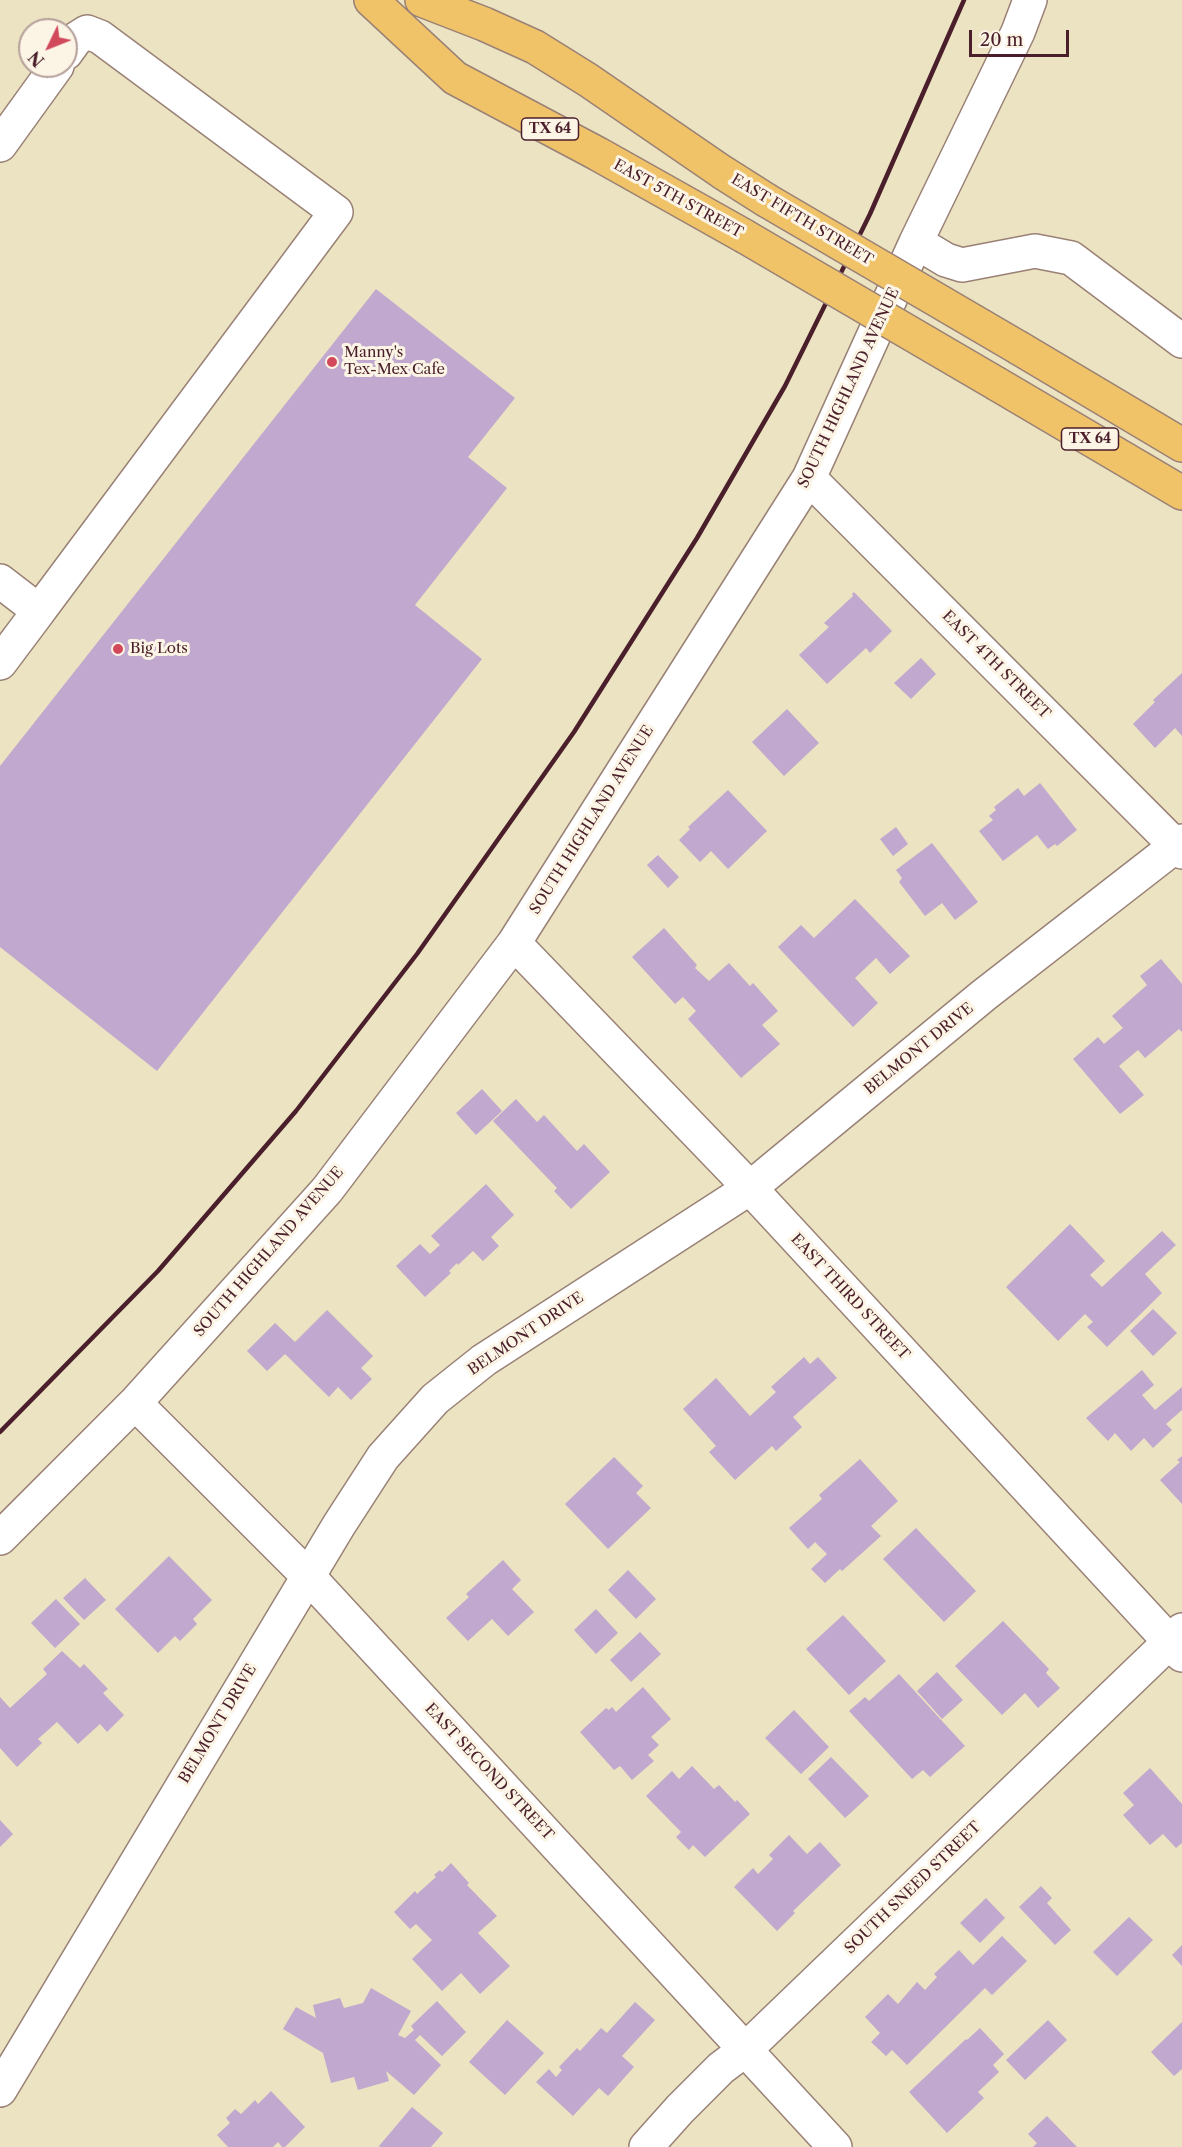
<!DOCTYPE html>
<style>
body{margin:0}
#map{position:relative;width:1182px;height:2147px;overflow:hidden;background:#ebe3c1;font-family:"Libre Caslon Text",serif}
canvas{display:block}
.north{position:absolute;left:18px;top:18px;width:60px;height:60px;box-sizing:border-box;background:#fcf5e5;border:2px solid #b59f9b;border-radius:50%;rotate:227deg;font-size:16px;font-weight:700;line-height:24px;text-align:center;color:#4a1f2b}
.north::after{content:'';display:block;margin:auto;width:21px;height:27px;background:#d1495b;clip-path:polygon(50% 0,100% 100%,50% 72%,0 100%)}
.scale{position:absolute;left:969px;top:30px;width:100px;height:27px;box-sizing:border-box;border:3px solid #4a1f2b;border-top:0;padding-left:8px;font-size:18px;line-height:21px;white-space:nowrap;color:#4a1f2b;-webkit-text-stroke:4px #fcf5e5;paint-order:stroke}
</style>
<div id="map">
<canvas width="1182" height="2147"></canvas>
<div class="north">N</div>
<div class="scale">20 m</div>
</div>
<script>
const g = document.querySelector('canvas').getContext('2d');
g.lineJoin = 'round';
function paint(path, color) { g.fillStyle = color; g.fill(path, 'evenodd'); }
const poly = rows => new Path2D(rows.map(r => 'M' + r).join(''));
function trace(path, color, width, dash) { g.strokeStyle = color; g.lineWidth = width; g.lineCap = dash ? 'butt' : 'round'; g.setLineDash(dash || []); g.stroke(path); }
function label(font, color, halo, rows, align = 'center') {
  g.font = font + ' "Libre Caslon Text",serif'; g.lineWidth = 6; g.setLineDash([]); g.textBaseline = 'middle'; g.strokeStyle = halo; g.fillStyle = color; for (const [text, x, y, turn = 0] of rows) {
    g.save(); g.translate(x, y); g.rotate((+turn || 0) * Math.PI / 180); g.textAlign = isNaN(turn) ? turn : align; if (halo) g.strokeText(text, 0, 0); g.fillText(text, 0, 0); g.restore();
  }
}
paint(poly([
 [376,289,515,398,468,457,507,488,415,605,482,659,157,1071,0,947,0,766],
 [854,592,892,631,870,653,866,648,827,684,799,655,829,627,824,623,853,596,852,594],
 [921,658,936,674,911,699,894,683],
 [1182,673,1182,736,1175,728,1155,748,1133,724,1155,702,1153,700],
 [787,709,819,743,784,776,752,742],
 [1040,783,1077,830,1057,846,1055,844,1048,849,1037,835,1003,861,979,831,993,820,989,816,996,810,994,807,1018,788,1024,796],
 [728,790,767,831,728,869,711,851,700,862,679,840,690,829,688,827],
 [896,827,908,844,893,856,880,839],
 [932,843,978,902,955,920,942,903,925,916,899,882,902,878,896,870],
 [658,855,679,877,668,888,647,865],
 [855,899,910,956,890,974,876,958,855,978,878,1003,853,1027,778,947,801,925,814,938],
 [664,928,697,965,695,968,709,981,729,963,750,986,753,983,778,1011,762,1025,780,1044,741,1078,688,1019,696,1011,683,997,675,1004,632,957],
 [1161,959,1182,984,1182,1032,1179,1029,1145,1058,1138,1050,1119,1066,1144,1095,1120,1114,1073,1059,1098,1037,1104,1044,1123,1028,1112,1016,1147,985,1140,976],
 [482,1089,502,1111,476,1135,456,1113],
 [516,1099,537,1122,544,1115,577,1151,584,1144,610,1172,571,1209,554,1191,557,1188,493,1121],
 [486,1184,514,1215,491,1237,499,1246,483,1261,473,1251,458,1265,457,1263,449,1271,451,1273,425,1297,396,1266,420,1244,430,1254,440,1245,431,1236],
 [1070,1224,1105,1261,1090,1275,1102,1287,1162,1231,1176,1245,1145,1274,1162,1293,1107,1347,1087,1327,1093,1322,1085,1314,1058,1341,1006,1287],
 [1153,1309,1177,1333,1153,1356,1130,1331],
 [327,1310,373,1356,361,1368,372,1379,351,1400,338,1387,329,1397,285,1354,267,1371,247,1351,275,1323,295,1342],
 [804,1357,810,1364,818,1357,837,1378,793,1417,802,1427,776,1451,772,1446,735,1480,709,1452,716,1446,683,1409,716,1378,750,1416,776,1392,771,1387],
 [1142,1370,1154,1385,1142,1395,1155,1410,1182,1387,1182,1410,1166,1424,1172,1430,1153,1448,1144,1438,1131,1451,1115,1433,1108,1441,1086,1418],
 [1182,1456,1182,1504,1160,1480,1180,1462,1177,1460],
 [614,1457,643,1486,636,1493,651,1508,608,1549,565,1504],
 [860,1459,898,1501,871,1526,881,1536,842,1571,840,1569,825,1583,811,1569,827,1554,815,1542,808,1549,789,1528,822,1499,819,1495],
 [916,1528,976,1591,944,1622,883,1559],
 [169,1556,212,1600,193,1619,197,1624,180,1641,175,1636,158,1653,115,1609],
 [503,1560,521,1580,512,1589,534,1612,508,1636,492,1619,468,1641,446,1618,469,1597,466,1594],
 [628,1570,656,1599,636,1619,608,1590],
 [85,1578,106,1600,84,1620,63,1598],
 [56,1599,80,1624,55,1648,31,1623],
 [596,1609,618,1633,596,1654,574,1630],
 [843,1615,886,1661,849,1695,806,1649],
 [1003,1621,1049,1669,1046,1673,1060,1688,1038,1708,1025,1693,1002,1715,955,1666],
 [640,1632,661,1654,631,1682,610,1660],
 [62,1651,80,1668,84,1664,108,1689,103,1693,124,1715,107,1732,100,1724,78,1744,57,1722,38,1739,42,1743,17,1767,0,1748,0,1697,10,1708,47,1674,43,1669],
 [937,1672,963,1700,942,1719,917,1691],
 [899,1674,965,1746,930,1777,923,1770,912,1779,849,1711,865,1697,869,1701],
 [643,1687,671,1719,651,1737,659,1745,648,1755,654,1761,632,1780,620,1766,614,1770,580,1732,606,1708,609,1710,612,1707,616,1712],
 [794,1710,829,1747,801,1774,765,1738],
 [831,1757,869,1796,845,1818,808,1779],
 [692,1766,714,1789,719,1785,735,1802,737,1800,750,1814,705,1857,693,1845,689,1850,676,1837,681,1832,646,1796,672,1771,679,1779],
 [1150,1768,1182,1804,1182,1843,1176,1848,1163,1834,1150,1845,1123,1815,1134,1805,1123,1793],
 [0,1820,13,1834,0,1847],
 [789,1835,807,1854,820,1842,841,1865,793,1911,795,1913,777,1931,734,1887,753,1868,758,1874,773,1859,769,1855],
 [451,1863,469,1883,467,1885,497,1916,478,1933,510,1966,480,1994,461,1973,442,1991,412,1959,432,1940,416,1924,410,1929,394,1912,415,1891,417,1894,436,1877,434,1875,440,1870,442,1872],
 [1041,1886,1052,1898,1047,1903,1071,1930,1055,1945,1019,1907],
 [986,1898,1005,1918,980,1943,960,1923],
 [1129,1917,1153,1940,1117,1976,1093,1952],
 [1002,1936,1027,1961,992,1995,985,1988,907,2065,892,2050,886,2056,871,2042,880,2033,865,2017,888,1994,898,2004,917,1982,925,1990,937,1977,934,1974,959,1950,973,1965],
 [1182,1945,1182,1966,1172,1955],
 [371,1988,411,2011,398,2035,405,2038,414,2030,411,2026,437,2001,466,2032,442,2056,420,2035,415,2040,441,2065,414,2095,386,2071,389,2081,358,2090,354,2077,331,2083,323,2053,283,2029,296,2007,316,2018,313,2005,340,1998,344,2008,363,2003],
 [635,2002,655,2020,622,2056,634,2067,608,2096,599,2088,573,2116,536,2082,549,2069,556,2077,562,2070,559,2067,577,2048,580,2051,601,2028,607,2033],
 [507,2020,544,2053,505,2095,469,2062],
 [1048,2020,1067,2040,1025,2080,1006,2060],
 [1182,2022,1182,2069,1174,2076,1151,2052],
 [980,2028,1004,2054,993,2065,999,2072,978,2092,984,2098,947,2133,909,2092,966,2039,967,2040],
 [271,2091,305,2127,285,2147,282,2147,278,2142,273,2147,228,2147,217,2135,230,2123,226,2118,235,2109,241,2114,255,2100,258,2104],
 [412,2107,443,2133,431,2147,380,2147,379,2146],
 [1047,2116,1077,2147,1033,2147,1037,2143,1028,2134]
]), '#c1a8ce');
const minor = poly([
 [0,145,57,66],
 [916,242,946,260,962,265,1035,251,1071,258,1182,341],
 [809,478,1182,852],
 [0,581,39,611,336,212,100,37,87,32,76,39,66,53],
 [0,663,39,611],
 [514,943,750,1188,1182,1655],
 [135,1403,307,1575,835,2147],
 [0,1538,135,1403,327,1190,514,943,809,478,916,242,1018,32,1030,0],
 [0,2090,339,1525,383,1457,435,1399,484,1360,750,1188,984,995,1182,841],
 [646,2147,680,2109,721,2068,745,2050,1182,1630]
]);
const major = poly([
 [371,0,455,78,598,154,744,236],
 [422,0,484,24,535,47,588,80,722,172,766,200],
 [1019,348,1182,445],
 [997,384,1182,493]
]);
trace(minor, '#9a8176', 36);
trace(major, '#9a8176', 36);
trace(minor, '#fff', 33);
trace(major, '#f0c369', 33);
trace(poly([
 [0,1432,158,1271,296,1111,417,954,574,732,697,538,785,386,870,214,964,0]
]), '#4a1f2b', 4.5);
const majorBridge = poly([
 [766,200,1019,348],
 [744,236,997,384]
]);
trace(majorBridge, '#9a8176', 36, []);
trace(majorBridge, '#f0c369', 33);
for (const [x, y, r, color] of [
 [332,362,6,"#d1495b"],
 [118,649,6,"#d1495b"]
]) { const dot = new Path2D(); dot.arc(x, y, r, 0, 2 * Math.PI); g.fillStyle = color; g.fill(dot); trace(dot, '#fcf5e5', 2); }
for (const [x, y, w] of [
 [550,129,57],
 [1090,439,57]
]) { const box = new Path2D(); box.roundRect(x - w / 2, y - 11, w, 22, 4.5); g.fillStyle = '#fcf5e5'; g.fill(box); trace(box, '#4a1f2b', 1.5); }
label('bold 14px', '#4a1f2b', null, [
 ["TX 64",550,129],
 ["TX 64",1090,439]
]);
label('15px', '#4a1f2b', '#fcf5e5', [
 ["EAST 5TH STREET",678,199,29],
 ["EAST FIFTH STREET",802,220,31],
 ["SOUTH HIGHLAND AVENUE",849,388,-65],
 ["EAST 4TH STREET",996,665,45],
 ["SOUTH HIGHLAND AVENUE",592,820,-58],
 ["BELMONT DRIVE",919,1049,-39],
 ["SOUTH HIGHLAND AVENUE",269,1252,-49],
 ["EAST THIRD STREET",850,1297,47],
 ["BELMONT DRIVE",526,1334,-34],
 ["BELMONT DRIVE",218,1724,-59],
 ["EAST SECOND STREET",489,1772,47],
 ["SOUTH SNEED STREET",913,1888,-44]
]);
label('15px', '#4a1f2b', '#fcf5e5', [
 ["Manny's",344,353],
 ["Tex-Mex Cafe",344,370],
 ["Big Lots",130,649]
], 'left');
</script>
